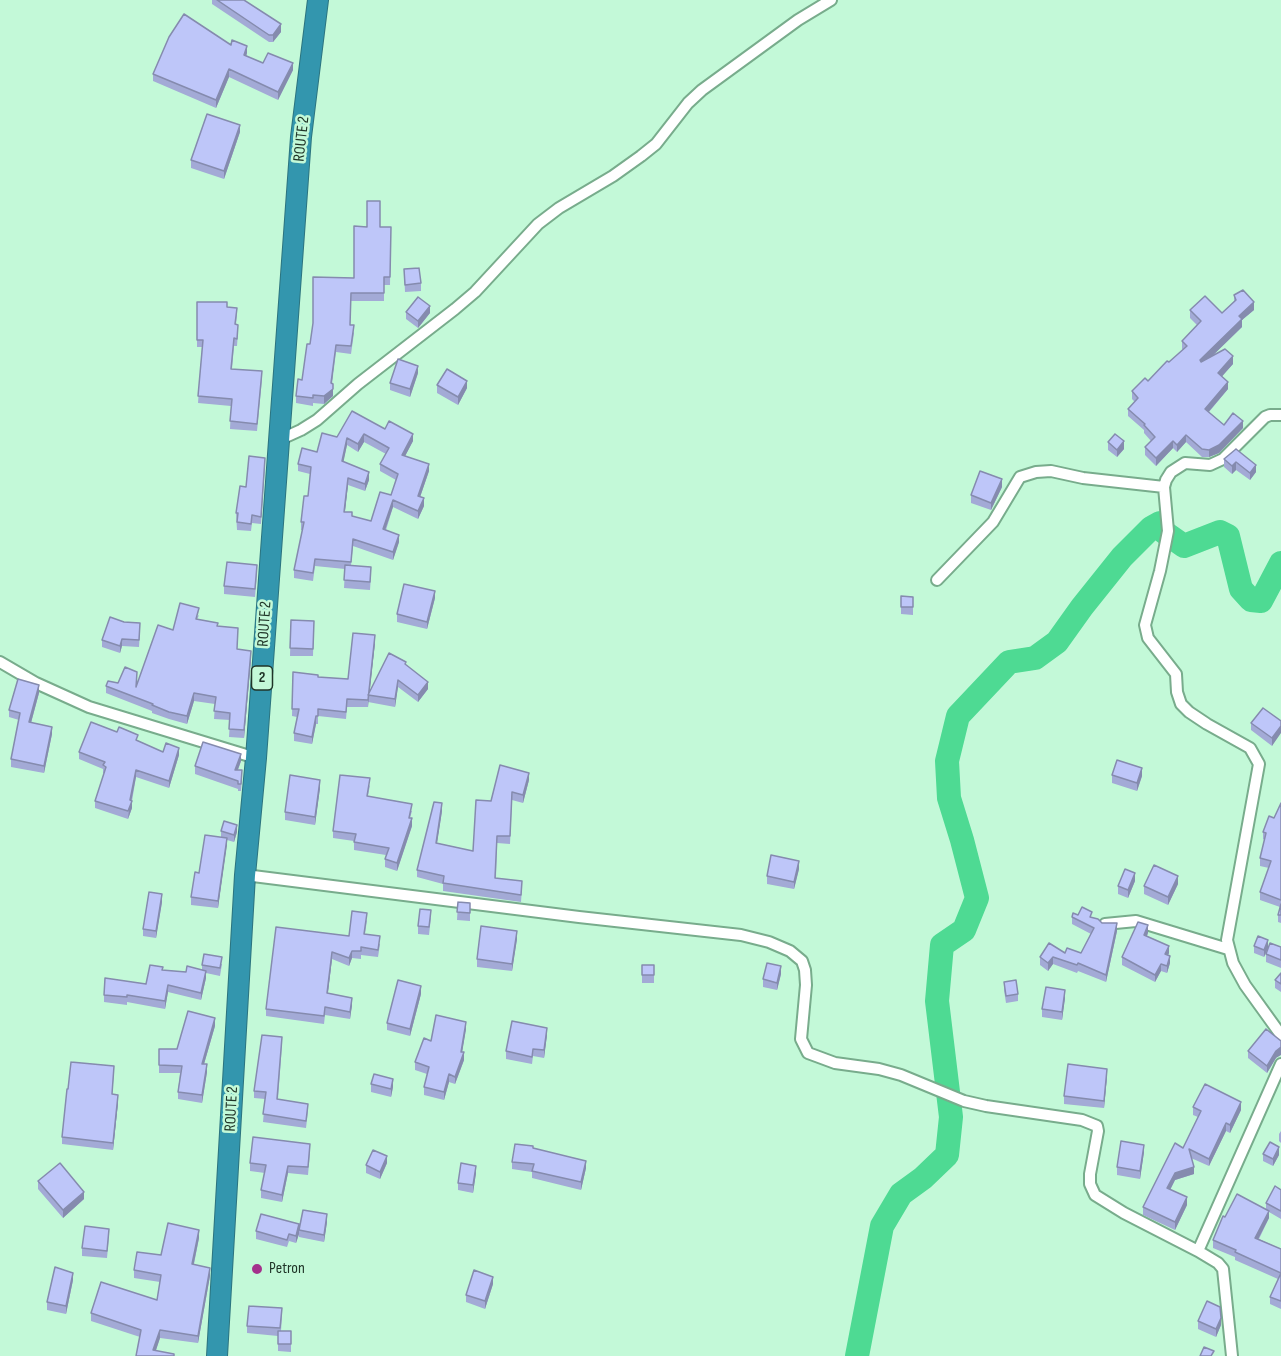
<!DOCTYPE html>
<style>
body{margin:0}
canvas{display:block;background:#c3f9d8}
</style>
<canvas width="1281" height="1356"></canvas>
<script>
const g = document.querySelector('canvas').getContext('2d');
g.lineJoin = 'round';
const poly = rows => new Path2D(rows.map(r => 'M' + r).join(''));
function trace(path, color, width, dash) { g.strokeStyle = color; g.lineWidth = width; g.lineCap = dash ? 'butt' : 'round'; g.setLineDash(dash || []); g.stroke(path); }
function paint(path, color) { g.fillStyle = color; g.fill(path, 'evenodd'); }
function label(font, color, halo, rows, align = 'center') {
  g.font = font + ' "Sofia Sans Condensed",sans-serif'; g.lineWidth = 5; g.setLineDash([]); g.textBaseline = 'middle'; g.strokeStyle = halo; g.fillStyle = color; for (const [text, x, y, turn = 0] of rows) {
    g.save(); g.translate(x, y); g.rotate((+turn || 0) * Math.PI / 180); g.textAlign = isNaN(turn) ? turn : align; if (halo) g.strokeText(text, 0, 0); g.fillText(text, 0, 0); g.restore();
  }
}
trace(poly([
 [857,1356,882,1226,901,1194,923,1178,947,1155,951,1117,937,1001,942,945,964,930,977,898,962,840,949,798,947,761,958,716,1009,662,1035,658,1057,642,1082,607,1122,557,1151,528,1160,523,1164,532,1184,546,1220,532,1228,536,1241,589,1251,600,1261,601,1281,563]
]), '#4eda93', 24);
const street = poly([
 [1281,415,1270,415,1265,417,1223,459,1210,465,1185,463,1171,472,1166,480,1164,487,1168,531,1160,571,1145,625,1148,638,1176,674,1177,692,1181,704,1189,712,1207,724,1250,748,1259,764,1227,940,1233,963,1245,985,1281,1035],
 [279,440,301,430,317,420,358,384,455,309,475,292,538,224,559,208,613,176,641,156,656,144,688,103,702,90,798,20,831,0],
 [937,580,993,522,1020,477,1036,472,1051,471,1083,478,1164,487],
 [0,662,36,683,89,707,256,758],
 [245,875,579,917,741,935,769,942,790,951,802,961,805,970,806,985,801,1039,808,1053,835,1063,879,1069,901,1075,964,1101,986,1106,1082,1120,1097,1126,1098,1131,1090,1174,1090,1184,1095,1195,1124,1213,1198,1251,1218,1263,1223,1269,1232,1356],
 [1105,924,1136,921,1228,949],
 [1198,1251,1281,1064]
]);
const highway = poly([
 [217,1356,245,875,256,758,301,137,318,0]
]);
trace(street, '#78ac8c', 14);
trace(highway, '#2c747f', 22);
trace(street, '#fff', 10);
trace(highway, '#3396ae', 20);
paint(poly([
 [212,0,244,0,281,32,273,42,269,42,212,4],
 [231,45,247,53,246,56,263,63,293,70,278,100,229,77,216,108,153,81,153,74],
 [240,132,224,179,191,168,191,160],
 [380,227,391,227,390,285,384,285,384,301,351,301,350,325,354,333,351,354,336,352,332,384,333,396,324,404,313,403,313,406,296,403,296,396,302,380,310,344,354,278],
 [404,269,421,283,421,291,405,292],
 [1234,295,1254,310,1242,320,1242,327,1212,356,1233,364,1221,377,1228,389,1209,412,1224,425,1243,428,1219,453,1209,457,1202,457,1186,442,1177,452,1173,448,1156,466,1145,455,1145,447,1151,441,1144,433,1144,430,1128,416,1128,409,1135,402,1132,399,1132,391,1148,381,1183,350,1182,349,1182,341,1197,325,1190,318,1190,310,1222,313,1234,301],
 [197,302,227,307,237,315,236,324,238,332,237,346,234,346,232,369,262,379,257,431,230,429,231,406,198,403,202,347,197,347],
 [406,312,430,313,418,328,406,319],
 [418,373,410,397,390,390,390,383],
 [437,385,467,388,458,405,437,393],
 [385,429,413,441,405,456,429,471,420,497,424,506,418,519,393,507,386,530,399,542,393,560,353,546,351,565,371,575,370,590,344,588,345,569,315,566,313,581,294,578,294,570,303,530,301,530,301,522,308,496,310,474,298,471,298,464,317,452,337,437],
 [364,442,386,454,380,464,380,471,396,480,391,495,371,521,352,516,345,512,348,485,365,491,369,480,343,462,347,445,358,452],
 [1108,442,1124,449,1117,457,1108,450],
 [1224,459,1256,465,1256,472,1250,480,1236,470,1232,474,1224,467],
 [265,466,261,524,252,523,251,531,237,530,236,513,246,487],
 [1002,487,991,510,971,503,971,495],
 [257,573,255,597,224,594,224,586],
 [901,596,913,597,913,615,901,614],
 [435,598,427,629,397,622,397,614],
 [199,615,197,620,218,626,237,649,251,658,244,738,229,737,230,720,214,719,215,704,194,701,187,724,169,719,152,713,152,711,106,693,106,686,118,683,136,686,173,630],
 [291,620,314,621,313,656,290,656],
 [124,622,140,631,139,647,122,646,120,653,102,647,102,640],
 [375,643,369,693,406,665,428,689,418,702,398,687,395,707,368,702,368,707,347,707,346,719,318,716,318,724,316,724,312,744,294,741,294,733,297,717,292,716,293,672,318,677,348,679],
 [39,693,31,723,52,734,44,773,11,767,11,759,19,720,9,717,9,710],
 [1281,721,1272,746,1251,730,1251,723],
 [138,741,163,752,179,755,169,788,136,777,132,801,132,808,128,819,95,808,95,801,104,773,103,773,103,769,79,759,79,752],
 [241,761,238,770,242,777,241,791,238,791,238,789,195,774,195,766],
 [1112,775,1142,776,1137,791,1112,783],
 [529,780,523,803,512,800,510,844,497,843,496,878,522,888,521,902,443,891,443,884,417,877,417,870,442,811,437,843,473,851,491,801],
 [370,785,368,796,412,811,410,818,412,826,397,871,385,867,385,859,386,855,354,850,354,841,333,838,333,831],
 [320,788,315,825,285,820,285,812],
 [1281,803,1281,923,1278,922,1278,915,1280,907,1260,900,1260,892,1269,868,1260,866,1260,858,1265,840,1263,839,1263,832,1274,818],
 [221,831,237,832,234,842,227,840,218,908,191,905,191,897,199,873,221,837],
 [799,869,794,889,767,884,767,876],
 [1135,881,1128,898,1118,894,1118,886],
 [1178,884,1168,905,1144,894,1144,886],
 [162,902,156,938,143,936,143,929],
 [458,902,470,903,470,921,457,920],
 [431,917,429,935,418,934,418,926],
 [1072,917,1092,918,1117,931,1106,982,1078,971,1077,973,1053,964,1048,971,1040,965,1040,957,1065,953,1081,953,1091,934,1072,924],
 [367,920,365,934,380,944,378,957,361,955,361,959,352,958,349,966,332,959,328,993,352,1005,350,1019,325,1015,324,1024,266,1016,266,1009],
 [1148,933,1147,936,1169,953,1168,955,1170,963,1167,973,1161,971,1155,982,1122,965,1122,957],
 [517,939,512,971,477,967,477,959],
 [1254,946,1268,948,1264,957,1254,953],
 [1281,947,1281,968,1266,962,1266,954],
 [222,964,220,976,206,973,206,978,201,1000,168,992,165,1009,127,1002,127,1005,104,1002,104,995,146,984,163,970,186,972,202,970,202,965],
 [642,965,654,965,654,983,642,983],
 [1281,973,1281,992,1275,988,1275,980],
 [781,974,777,990,763,987,763,979],
 [1004,982,1018,994,1018,1001,1006,1003,1004,990],
 [421,994,410,1036,387,1030,387,1023],
 [1065,998,1062,1020,1042,1017,1042,1009],
 [215,1026,204,1064,207,1072,202,1103,178,1099,178,1092,180,1073,159,1073,159,1049,177,1049],
 [466,1029,462,1052,464,1060,455,1084,449,1082,444,1100,424,1095,424,1087,427,1074,415,1070,415,1062,431,1041],
 [547,1035,544,1058,533,1056,532,1064,506,1059,506,1051],
 [282,1044,278,1099,308,1111,306,1128,263,1122,265,1099,254,1098,254,1091],
 [1248,1051,1276,1058,1267,1073,1248,1058],
 [114,1074,112,1094,118,1103,113,1150,62,1144,62,1137,68,1089],
 [1107,1076,1104,1108,1064,1104,1064,1096],
 [371,1084,393,1087,391,1097,371,1092],
 [1193,1107,1241,1110,1230,1133,1226,1131,1209,1166,1191,1158,1194,1174,1175,1180,1170,1190,1187,1205,1175,1230,1143,1215,1143,1207,1183,1148,1198,1117,1193,1115],
 [1281,1131,1281,1143,1279,1141,1279,1134],
 [533,1148,586,1168,581,1190,532,1178,532,1172,512,1169,512,1162],
 [310,1152,308,1175,288,1173,282,1202,261,1198,261,1190,265,1173,250,1171,250,1163],
 [1144,1152,1140,1179,1117,1175,1117,1167],
 [1263,1154,1279,1155,1273,1166,1263,1161],
 [387,1163,380,1179,366,1173,366,1165],
 [476,1173,473,1193,458,1190,458,1183],
 [38,1181,84,1199,63,1218,38,1189],
 [1281,1190,1281,1219,1269,1212,1269,1218,1259,1239,1281,1249,1281,1309,1270,1304,1270,1297,1278,1279,1235,1260,1235,1257,1213,1248,1213,1240,1225,1217,1266,1209,1266,1203],
 [327,1222,324,1242,299,1237,299,1234,296,1243,289,1241,287,1247,256,1239,256,1231],
 [109,1236,107,1258,82,1256,82,1248],
 [199,1238,194,1264,210,1276,198,1343,160,1338,156,1350,136,1356,140,1337,91,1321,91,1313,157,1300,160,1282,134,1278,134,1270,161,1255],
 [73,1280,66,1314,47,1310,47,1302],
 [493,1284,485,1309,466,1302,466,1295],
 [282,1316,281,1331,291,1331,291,1352,278,1351,278,1336,247,1333,247,1326],
 [1198,1321,1221,1325,1216,1337,1198,1329]
]), '#a3aad6');
paint(poly([
 [281,24,281,32,273,42,273,35],
 [247,46,247,53,244,63,244,55],
 [293,63,293,70,278,100,278,92],
 [229,69,229,77,216,108,216,100],
 [240,125,240,132,224,179,224,171],
 [1254,302,1254,310,1242,320,1242,327,1200,368,1200,360,1239,316],
 [430,306,430,313,418,328,418,321],
 [336,345,331,390,333,384,333,396,324,404,324,396,331,383],
 [1233,356,1233,364,1218,381,1218,373],
 [418,366,418,373,410,397,410,389],
 [467,381,467,388,458,405,458,397],
 [1228,382,1228,389,1205,416,1205,409],
 [1243,421,1243,428,1219,453,1209,457,1209,450],
 [364,434,364,442,358,452,358,444],
 [413,434,413,441,402,462,402,455],
 [1186,435,1186,442,1177,452,1177,445],
 [347,438,347,445,342,469,342,461],
 [1124,441,1124,449,1117,457,1117,450],
 [1173,441,1173,448,1156,466,1156,458],
 [1236,462,1236,470,1232,474,1232,466],
 [429,464,429,471,418,503,418,496],
 [1256,465,1256,472,1250,480,1250,473],
 [369,472,369,480,365,491,365,484],
 [348,478,348,485,344,519,344,512],
 [1002,479,1002,487,991,510,991,503],
 [424,498,424,506,418,519,418,511],
 [393,500,393,507,383,536,383,529],
 [399,535,399,542,393,560,393,552],
 [435,591,435,598,427,629,427,622],
 [375,635,375,643,368,707,368,700],
 [122,639,122,646,120,653,120,646],
 [251,651,251,658,244,738,244,730],
 [398,680,398,687,395,707,395,699],
 [428,682,428,689,418,702,418,695],
 [39,685,39,693,29,730,29,722],
 [194,693,194,701,187,724,187,716],
 [316,716,316,724,312,744,312,737],
 [1281,726,1281,733,1272,746,1272,738],
 [52,727,52,734,44,773,44,766],
 [179,748,179,755,169,788,169,781],
 [241,754,241,761,235,777,235,770],
 [1142,768,1142,776,1137,791,1137,783],
 [136,770,136,777,131,802,132,801,132,808,128,819,130,800],
 [529,773,529,780,523,803,523,795],
 [320,780,320,788,315,825,315,817],
 [442,803,442,811,436,850,436,843],
 [412,818,412,826,397,871,397,863],
 [237,825,237,832,234,842,234,835],
 [227,838,227,845,218,908,218,901],
 [799,861,799,869,794,889,794,882],
 [1135,873,1135,881,1128,898,1128,890],
 [1178,876,1178,884,1168,905,1168,897],
 [162,894,162,902,156,938,156,931],
 [1117,923,1117,931,1106,982,1106,975],
 [1148,925,1148,933,1144,942,1144,935],
 [517,931,517,939,512,971,512,964],
 [1268,940,1268,948,1264,957,1264,950],
 [1169,946,1169,953,1165,961,1165,954],
 [352,951,352,958,349,966,349,958],
 [332,952,332,959,327,1000,327,993],
 [1170,956,1170,963,1167,973,1167,966],
 [1053,957,1053,964,1048,971,1048,963],
 [1161,964,1161,971,1155,982,1155,975],
 [781,966,781,974,777,990,777,983],
 [206,971,206,978,201,1000,201,993],
 [168,985,168,992,165,1009,165,1001],
 [421,986,421,994,410,1036,410,1029],
 [1065,990,1065,998,1062,1020,1062,1012],
 [352,998,352,1005,350,1019,350,1012],
 [215,1018,215,1026,202,1071,202,1064],
 [466,1022,466,1029,461,1059,461,1052],
 [547,1028,547,1035,544,1058,544,1050],
 [1281,1047,1281,1055,1276,1058,1267,1073,1267,1066,1276,1051],
 [464,1052,464,1060,455,1084,455,1077],
 [207,1064,207,1072,202,1103,202,1095],
 [1107,1069,1107,1076,1104,1108,1104,1101],
 [449,1074,449,1082,444,1100,444,1092],
 [393,1079,393,1087,391,1097,391,1089],
 [118,1095,118,1103,113,1150,113,1143],
 [1241,1102,1241,1110,1230,1133,1230,1125],
 [1226,1123,1226,1131,1209,1166,1209,1159],
 [1144,1145,1144,1152,1140,1179,1140,1171],
 [1279,1147,1279,1155,1273,1166,1273,1159],
 [387,1156,387,1163,380,1179,380,1172],
 [586,1161,586,1168,581,1190,581,1182],
 [288,1166,288,1173,282,1202,282,1195],
 [476,1166,476,1173,473,1193,473,1185],
 [1194,1167,1194,1174,1175,1180,1167,1196,1167,1188,1175,1173],
 [84,1192,84,1199,63,1218,63,1210],
 [1187,1197,1187,1205,1175,1230,1175,1222],
 [1269,1211,1269,1218,1255,1245,1255,1238],
 [327,1214,327,1222,324,1242,324,1235],
 [299,1224,299,1234,296,1243,296,1236],
 [199,1230,199,1238,192,1272,192,1264],
 [210,1268,210,1276,198,1343,198,1336],
 [73,1273,73,1280,66,1314,66,1306],
 [493,1277,493,1284,485,1309,485,1301],
 [1221,1318,1221,1325,1216,1337,1216,1329],
 [160,1330,160,1338,154,1356,153,1350]
]), '#858bae');
const building = poly([
 [217,0,244,0,281,24,273,35,269,35,217,0],
 [184,14,231,45,232,40,247,46,244,55,263,63,268,53,293,63,278,92,229,69,216,100,153,74,169,37,184,14],
 [207,114,240,125,224,171,191,160,207,114],
 [367,201,380,201,380,227,391,227,390,277,384,277,384,293,351,293,350,325,354,325,351,346,336,345,331,383,333,384,333,389,324,396,313,395,313,398,296,396,298,379,302,380,307,344,310,344,313,323,313,277,354,278,354,226,367,227,367,201],
 [419,268,421,283,405,285,404,269,419,268],
 [1243,290,1254,302,1239,316,1242,319,1200,360,1201,362,1225,349,1233,356,1218,373,1228,382,1205,409,1224,425,1233,413,1243,421,1219,445,1209,450,1202,449,1186,435,1177,445,1173,441,1156,458,1145,447,1155,437,1144,425,1145,424,1128,409,1138,398,1132,391,1145,378,1148,381,1167,361,1169,362,1187,346,1182,341,1201,321,1190,310,1205,296,1222,313,1236,300,1234,295,1243,290],
 [418,297,430,306,418,321,406,312,418,297],
 [197,302,227,302,227,307,237,308,235,324,238,325,237,339,234,338,231,369,262,371,257,424,230,421,232,399,198,396,203,340,197,340,197,302],
 [398,359,418,366,410,389,390,383,398,359],
 [447,369,467,381,458,397,437,385,447,369],
 [352,411,385,429,389,421,413,434,402,455,429,464,418,496,424,498,418,511,393,500,383,529,399,535,393,552,353,539,351,562,315,559,313,573,294,570,304,522,301,522,304,496,308,496,311,467,298,464,302,448,317,452,322,433,337,437,352,411],
 [364,434,389,448,380,464,398,474,391,495,380,492,371,521,352,516,352,512,344,512,348,478,365,484,369,472,342,461,347,438,358,444,364,434],
 [1115,434,1124,441,1117,450,1108,442,1115,434],
 [1236,449,1256,465,1250,473,1236,462,1232,466,1224,459,1236,449],
 [249,456,265,458,261,517,252,515,251,524,237,522,238,513,236,513,240,486,246,487,249,456],
 [980,471,1002,479,991,503,971,495,980,471],
 [227,562,257,565,255,589,224,586,227,562],
 [345,565,371,567,370,582,344,580,345,565],
 [404,584,435,591,427,622,397,614,404,584],
 [901,596,913,597,913,607,901,607,901,596],
 [180,603,199,608,196,619,218,623,217,626,238,628,237,649,251,651,244,730,229,729,230,713,214,711,216,697,194,693,187,716,169,712,152,705,153,704,106,686,108,681,118,683,125,667,137,672,136,687,158,625,173,630,180,603],
 [110,617,124,622,140,623,139,640,122,639,120,646,102,640,110,617],
 [291,620,314,621,313,649,290,648,291,620],
 [353,633,375,635,368,700,347,699,346,712,318,709,318,716,316,716,312,737,294,733,299,709,292,709,293,672,318,675,318,677,348,679,353,633],
 [389,653,406,662,405,664,428,682,418,695,398,680,395,699,368,695,389,653],
 [18,679,39,685,29,722,52,727,44,766,11,759,20,713,9,710,18,679],
 [1263,708,1281,721,1281,726,1272,738,1251,723,1263,708],
 [91,722,117,732,119,727,138,735,136,740,163,752,166,743,179,748,169,781,136,770,130,800,132,801,128,811,95,801,106,767,103,765,105,762,79,752,91,722],
 [203,742,241,754,235,770,242,770,241,784,238,784,238,781,195,766,203,742],
 [1117,760,1142,768,1137,783,1112,775,1117,760],
 [500,765,529,773,523,795,512,792,510,836,497,836,495,878,522,881,521,895,443,883,444,876,417,870,434,802,442,803,436,843,473,851,476,800,491,801,500,765],
 [290,775,320,780,315,817,285,812,290,775],
 [340,775,370,778,367,796,412,804,409,818,412,818,397,863,385,859,389,848,354,842,356,834,333,831,340,775],
 [1281,803,1281,900,1260,892,1271,861,1260,858,1266,833,1263,832,1269,816,1274,818,1281,803],
 [224,821,237,825,234,835,221,831,224,821],
 [205,835,227,838,218,901,191,897,195,872,199,873,205,835],
 [771,855,799,861,794,882,767,876,771,855],
 [1154,865,1178,876,1168,897,1144,886,1154,865],
 [1125,869,1135,873,1128,890,1118,886,1125,869],
 [149,892,162,894,156,931,143,929,149,892],
 [458,902,470,903,470,913,457,912,458,902],
 [1281,904,1281,915,1278,915,1281,904],
 [1082,907,1092,912,1090,917,1098,919,1102,923,1117,923,1106,975,1078,963,1077,965,1053,957,1048,963,1040,957,1049,943,1065,953,1067,948,1081,953,1094,928,1072,917,1073,913,1078,915,1082,907],
 [420,909,431,910,429,927,418,926,420,909],
 [352,911,367,913,364,934,380,936,378,950,361,947,361,951,352,951,349,958,332,952,327,993,352,998,350,1012,325,1007,324,1016,266,1009,276,927,349,936,352,911],
 [1138,922,1148,925,1144,935,1169,946,1165,954,1170,956,1167,966,1161,964,1155,975,1122,957,1138,922],
 [481,926,517,931,512,964,477,959,481,926],
 [1258,936,1268,940,1264,950,1254,946,1258,936],
 [1270,943,1281,947,1281,960,1266,954,1270,943],
 [204,954,222,957,220,968,202,965,204,954],
 [767,963,781,966,777,983,763,979,767,963],
 [150,965,163,967,162,970,186,972,187,966,206,971,201,993,168,985,165,1001,127,995,127,997,104,995,105,978,146,984,150,965],
 [642,965,654,965,654,975,642,975,642,965],
 [1281,973,1281,984,1275,980,1281,973],
 [398,980,421,986,410,1029,387,1023,398,980],
 [1016,980,1018,994,1006,996,1004,982,1016,980],
 [1046,987,1065,990,1062,1012,1042,1009,1046,987],
 [188,1011,215,1018,202,1064,207,1064,202,1095,178,1092,182,1066,159,1065,159,1049,177,1049,188,1011],
 [436,1015,466,1022,461,1052,464,1052,455,1077,449,1074,444,1092,424,1087,429,1067,415,1062,424,1038,431,1041,436,1015],
 [512,1021,547,1028,544,1050,533,1049,532,1057,506,1051,512,1021],
 [1266,1029,1281,1041,1281,1047,1276,1051,1267,1066,1248,1051,1266,1029],
 [262,1035,282,1037,277,1099,308,1104,306,1121,263,1114,266,1092,254,1091,262,1035],
 [71,1062,114,1066,112,1094,118,1095,113,1143,62,1137,67,1089,68,1089,71,1062],
 [1068,1064,1107,1069,1104,1101,1064,1096,1068,1064],
 [374,1074,393,1079,391,1089,371,1084,374,1074],
 [1205,1084,1241,1102,1230,1125,1226,1123,1209,1159,1189,1149,1194,1167,1175,1173,1167,1188,1187,1197,1175,1222,1143,1207,1175,1143,1183,1148,1201,1111,1193,1107,1205,1084],
 [253,1137,310,1144,308,1167,288,1166,282,1195,261,1190,266,1165,250,1163,253,1137],
 [1121,1141,1144,1145,1140,1171,1117,1167,1121,1141],
 [1270,1142,1279,1147,1273,1159,1263,1154,1270,1142],
 [515,1144,533,1146,533,1148,586,1161,581,1182,532,1171,534,1164,512,1162,515,1144],
 [373,1150,387,1156,380,1172,366,1165,373,1150],
 [60,1163,84,1192,63,1210,38,1181,60,1163],
 [461,1163,476,1166,473,1185,458,1183,461,1163],
 [1275,1186,1281,1190,1281,1211,1266,1203,1275,1186],
 [1237,1194,1269,1211,1255,1238,1281,1249,1281,1301,1270,1297,1281,1273,1235,1252,1236,1250,1213,1240,1223,1216,1225,1217,1237,1194],
 [303,1210,327,1214,324,1235,299,1230,303,1210],
 [261,1214,299,1224,296,1236,289,1234,287,1240,256,1231,261,1214],
 [168,1223,199,1230,192,1264,210,1268,198,1336,160,1330,153,1350,174,1354,174,1356,136,1356,141,1330,91,1313,101,1282,157,1300,161,1275,134,1270,137,1252,161,1255,168,1223],
 [85,1226,109,1229,107,1251,82,1248,85,1226],
 [55,1267,73,1273,66,1306,47,1302,55,1267],
 [474,1270,493,1277,485,1301,466,1295,474,1270],
 [1207,1301,1220,1307,1221,1318,1216,1329,1198,1321,1207,1301],
 [249,1306,282,1308,280,1328,247,1326,249,1306],
 [278,1331,291,1331,291,1344,278,1344,278,1331],
 [1204,1347,1214,1351,1211,1356,1200,1356,1204,1347]
]);
paint(building, '#bec6f9');
trace(building, '#858bae', 1.5);
for (const [x, y, r, color] of [
 [257,1269,6,"#a4318c"]
]) { const dot = new Path2D(); dot.arc(x, y, r, 0, 2 * Math.PI); g.fillStyle = color; g.fill(dot); trace(dot, '#c3f9d8', 2); }
for (const [x, y, w] of [
 [262,678,21]
]) { const box = new Path2D(); box.roundRect(x - w / 2, y - 12, w, 24, 4.5); g.fillStyle = '#c3f9d8'; g.fill(box); trace(box, '#203528', 1.5); }
label('bold 15px', '#203528', null, [
 ["2",262,678]
]);
label('16px', '#203528', '#c3f9d8', [
 ["ROUTE 2",302,139,-84],
 ["ROUTE 2",265,624,-86],
 ["ROUTE 2",232,1109,-87]
]);
label('16px', '#203528', '#c3f9d8', [
 ["Petron",269,1269]
], 'left');
</script>
